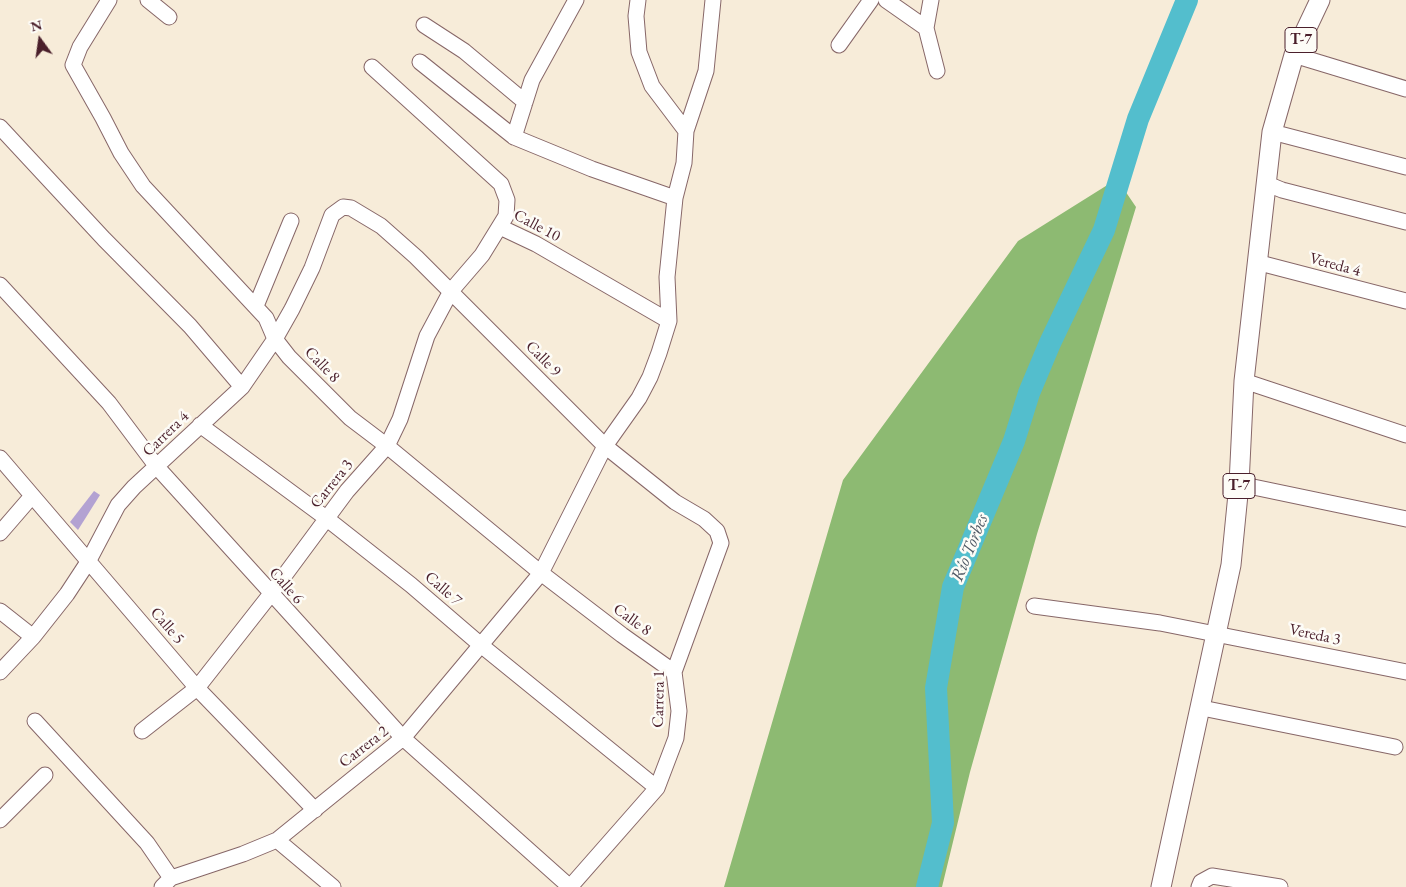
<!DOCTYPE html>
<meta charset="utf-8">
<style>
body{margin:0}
#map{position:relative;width:1406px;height:887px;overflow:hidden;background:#f7ecd9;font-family:"EB Garamond",serif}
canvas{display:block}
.north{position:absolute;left:15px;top:15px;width:50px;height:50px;-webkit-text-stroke:4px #fdfcf7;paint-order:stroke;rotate:346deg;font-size:14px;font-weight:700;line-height:20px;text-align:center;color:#4a1f2b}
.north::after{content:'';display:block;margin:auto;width:18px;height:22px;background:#4a1f2b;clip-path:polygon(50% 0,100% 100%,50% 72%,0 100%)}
</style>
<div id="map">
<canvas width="1406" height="887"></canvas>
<div class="north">N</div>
</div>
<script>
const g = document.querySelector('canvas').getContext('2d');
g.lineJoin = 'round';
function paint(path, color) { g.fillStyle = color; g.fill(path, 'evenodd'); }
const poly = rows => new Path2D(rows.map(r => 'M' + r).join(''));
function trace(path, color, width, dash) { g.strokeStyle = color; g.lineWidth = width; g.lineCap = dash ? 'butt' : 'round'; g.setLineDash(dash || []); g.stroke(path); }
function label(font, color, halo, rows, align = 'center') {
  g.font = font + ' "EB Garamond",serif'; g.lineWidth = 5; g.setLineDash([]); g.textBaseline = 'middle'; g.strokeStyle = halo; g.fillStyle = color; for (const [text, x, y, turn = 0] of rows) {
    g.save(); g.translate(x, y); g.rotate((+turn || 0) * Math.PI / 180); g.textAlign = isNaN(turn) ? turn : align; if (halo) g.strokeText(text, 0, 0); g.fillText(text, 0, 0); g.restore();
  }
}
paint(poly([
 [1117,179,1136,207,1037,534,970,772,942,887,724,887,843,480,1018,241]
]), '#8dba72');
trace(poly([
 [927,887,943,823,936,688,953,587,1014,441,1029,393,1050,343,1104,230,1138,119,1187,0]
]), '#53becd', 22);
paint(poly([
 [94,491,100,495,78,530,70,522]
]), '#b3a2d2');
const minor = poly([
 [109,0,80,47,73,65,103,118,121,153,143,186,266,318,275,339,289,357,350,418,387,446,541,573,622,635,674,672],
 [148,0,169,17],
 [576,0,532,80,514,137,592,169,675,198],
 [638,0,636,16,639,52,652,86,686,131],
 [886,0,926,28],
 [931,0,926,28,937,71],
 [424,25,464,51,525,102],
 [839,45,871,0],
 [1294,55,1406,89],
 [420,62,514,137],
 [0,127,104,239,190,326,242,387],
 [1272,132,1406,167],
 [1265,183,1282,190,1406,222],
 [500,227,536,244,669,321],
 [1256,262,1406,301],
 [0,285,109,403,157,467,403,738,570,887],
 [256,306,291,221],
 [1244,381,1406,435],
 [200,425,326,518,411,585,482,646,657,788],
 [0,458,197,688,315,810],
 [1239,484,1406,519],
 [0,533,32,496],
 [1034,606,1160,623,1406,672],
 [0,611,33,637],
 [0,672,33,637,67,594,88,562,118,505,134,487,242,387,275,339,292,309,312,268,332,215,343,207,351,208,381,226,416,257,605,446,675,502,704,519,717,531,721,543,674,672,679,711,676,738,657,788,570,887],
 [1202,708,1395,747],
 [35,721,147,843,171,878],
 [142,731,197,688,270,595,347,491,387,446,400,419,427,336,451,291,482,255,506,216,507,200,501,184,372,67],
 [0,820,45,775],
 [277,840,333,887],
 [162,887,171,878,243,854,277,840,403,738,541,573,605,446,639,398,650,377,659,353,669,321,667,277,675,198,684,163,686,131,706,71,713,0],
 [1199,887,1201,882,1212,876,1280,887]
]);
const major = poly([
 [1161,887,1231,565,1239,484,1244,381,1272,132,1294,55,1320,0]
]);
trace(minor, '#876768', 17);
trace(major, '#876768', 21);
trace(minor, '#fff', 15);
trace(major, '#fff', 19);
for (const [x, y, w] of [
 [1301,40,32],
 [1239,486,32]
]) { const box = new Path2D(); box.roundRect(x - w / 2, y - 12.5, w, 25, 4); g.fillStyle = '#fdfcf7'; g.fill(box); trace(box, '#4a1f2b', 1); }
label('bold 15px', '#4a1f2b', null, [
 ["T-7",1301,40],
 ["T-7",1239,486]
]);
label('16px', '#4a1f2b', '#fdfcf7', [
 ["Calle 10",537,226,28],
 ["Vereda 4",1335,265,15],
 ["Calle 9",543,359,45],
 ["Calle 8",322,365,46],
 ["Carrera 4",166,434,-44],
 ["Carrera 3",332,484,-51],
 ["Calle 6",286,586,48],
 ["Calle 7",443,589,41],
 ["Calle 8",632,620,36],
 ["Calle 5",167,626,49],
 ["Vereda 3",1315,635,12],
 ["Carrera 1",659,699,-89],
 ["Carrera 2",364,747,-38]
]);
label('italic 18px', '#4d5764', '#fdfcf7', [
 ["Río Torbes",970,548,-68]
]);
</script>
